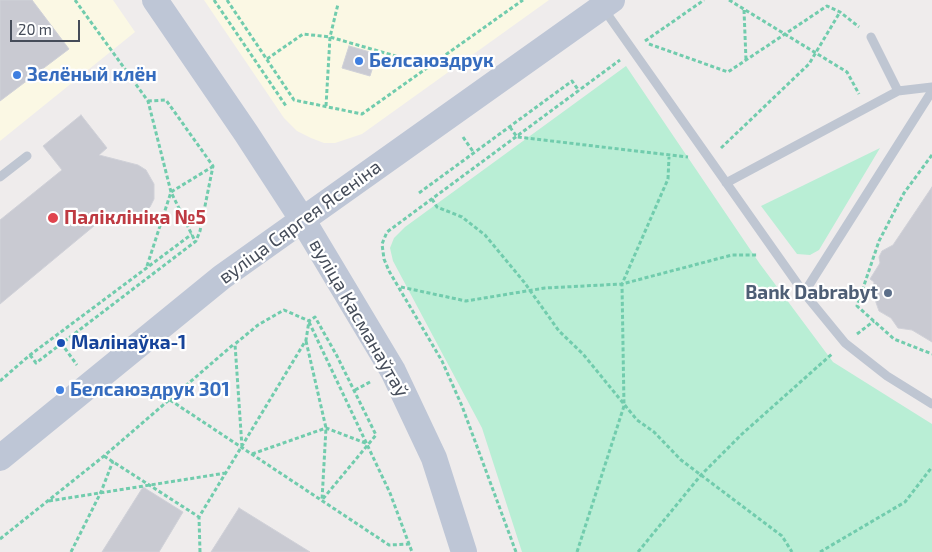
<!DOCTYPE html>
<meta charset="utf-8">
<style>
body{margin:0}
#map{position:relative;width:932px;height:552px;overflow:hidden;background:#efecec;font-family:"Exo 2",sans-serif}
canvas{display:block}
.scale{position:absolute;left:10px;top:20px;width:70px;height:22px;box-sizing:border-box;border:2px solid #454c59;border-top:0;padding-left:6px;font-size:15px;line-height:18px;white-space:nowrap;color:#454c59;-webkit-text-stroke:4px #fff;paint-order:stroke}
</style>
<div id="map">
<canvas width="932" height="552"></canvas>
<div class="scale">20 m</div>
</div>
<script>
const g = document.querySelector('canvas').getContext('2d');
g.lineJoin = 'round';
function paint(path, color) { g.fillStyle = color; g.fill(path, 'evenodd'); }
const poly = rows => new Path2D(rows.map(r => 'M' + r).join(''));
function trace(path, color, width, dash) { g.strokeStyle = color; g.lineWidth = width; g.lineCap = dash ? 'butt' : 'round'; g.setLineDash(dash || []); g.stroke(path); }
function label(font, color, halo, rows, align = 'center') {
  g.font = font + ' "Exo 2",sans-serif'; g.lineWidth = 4.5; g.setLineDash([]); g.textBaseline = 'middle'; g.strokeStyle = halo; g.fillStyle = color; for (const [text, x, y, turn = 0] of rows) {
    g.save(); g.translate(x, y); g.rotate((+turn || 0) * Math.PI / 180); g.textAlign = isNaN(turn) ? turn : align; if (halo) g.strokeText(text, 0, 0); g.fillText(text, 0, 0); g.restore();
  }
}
paint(poly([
 [0,0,113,0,135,32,0,141],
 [204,0,549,0,362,134,335,143,324,143,311,138,297,131,284,118]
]), '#fbf8e4');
paint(poly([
 [626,66,760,264,833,362,932,424,932,552,522,552,482,428,393,261,390,248,394,238,405,227],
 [880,148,819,250,810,255,797,254,761,206]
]), '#b9eed5');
const building = poly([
 [0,0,32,0,69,49,0,101,0,0],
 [349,46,377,54,370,76,342,68,349,46],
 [81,115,107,148,99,155,138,165,146,170,154,184,154,199,150,207,138,218,121,220,106,216,0,304,0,220,62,170,43,146,81,115],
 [932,187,932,342,912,330,898,328,891,318,879,311,873,294,874,282,870,279,880,263,879,257,882,251,893,245,932,187],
 [143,487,183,512,159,552,102,552,143,487],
 [239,508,310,552,211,552,239,508]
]);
paint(building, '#c9cad2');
trace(building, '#d0d1d8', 1);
trace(poly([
 [75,0,148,101,171,192,195,241],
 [214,0,286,106],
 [227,0,294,100,362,114,523,0],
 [729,0,847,72,859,94],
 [744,10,746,60],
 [645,41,704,0],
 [649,44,728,72,827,6,840,12,859,27],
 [267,59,303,34,330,37,430,66],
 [326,106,330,37,338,4],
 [510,127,517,137,688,157],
 [463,137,474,153],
 [721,148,809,64,840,12],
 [932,155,904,193,879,241,857,306,894,339,932,354],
 [419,193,572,81,579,91],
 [432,199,437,207,462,217,485,235,524,282,559,331,583,354,637,420,654,432,681,460,782,536,792,552],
 [147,266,171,192,212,167],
 [401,287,466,301,545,288,622,284,732,255,758,255],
 [309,322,390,493,412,552],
 [857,334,874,321],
 [306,341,326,428,322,500],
 [61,343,77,365],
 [30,355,36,363,196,241,200,231,213,166,166,100,148,101],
 [0,381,30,355,192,234],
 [355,390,372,381],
 [170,400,389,545,410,544],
 [242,447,235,344,258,325,284,310,309,321,315,317,337,356,376,435,322,500],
 [252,454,326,428,368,444],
 [104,456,199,517],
 [49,501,226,473],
 [0,539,104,456,234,344],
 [71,552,101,492,113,461],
 [200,552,199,517,306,340,309,321],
 [516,552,462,406,442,361,389,271,384,259,382,244,387,232,620,60],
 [577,552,624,406,622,284,668,179,669,157],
 [638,552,701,475,742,434,833,353],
 [820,552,905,502,932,467]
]), '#71ccad', 3, [4, 2.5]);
trace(poly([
 [603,8,804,293,845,343,887,376,932,404],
 [871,37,898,91,932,87],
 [0,177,27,156],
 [726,183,898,91],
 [804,293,932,91]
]), '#bfc6d2', 9);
trace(poly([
 [155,0,246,133,302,219,393,371,434,458,464,552],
 [0,458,222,277,612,0]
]), '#bec6d6', 26);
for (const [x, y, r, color] of [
 [359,61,5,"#3f7fe0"],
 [17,75,5,"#3f7fe0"],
 [53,218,6,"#e0444e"],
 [888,293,5,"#5c6f8a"],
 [61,343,5,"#1a4fb4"],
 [60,390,5,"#3f7fe0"]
]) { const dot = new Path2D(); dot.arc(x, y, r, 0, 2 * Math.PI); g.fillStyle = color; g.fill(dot); trace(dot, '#fff', 2); }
label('bold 19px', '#366cbe', '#fff', [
 ["Белсаюздрук",369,61],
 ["Зелёный клён",27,75],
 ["Белсаюздрук 301",70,390]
], 'left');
label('bold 19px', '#be3a42', '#fff', [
 ["Паліклініка №5",64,218]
], 'left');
label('19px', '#454c59', '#fff', [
 ["вуліца Сяргея Ясеніна",300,222,-36],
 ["вуліца Касманаўтаў",359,318,60]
]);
label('bold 19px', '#4e5e75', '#fff', [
 ["Bank Dabrabyt",878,293]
], 'right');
label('bold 19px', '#164399', '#fff', [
 ["Малінаўка-1",71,343]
], 'left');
</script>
